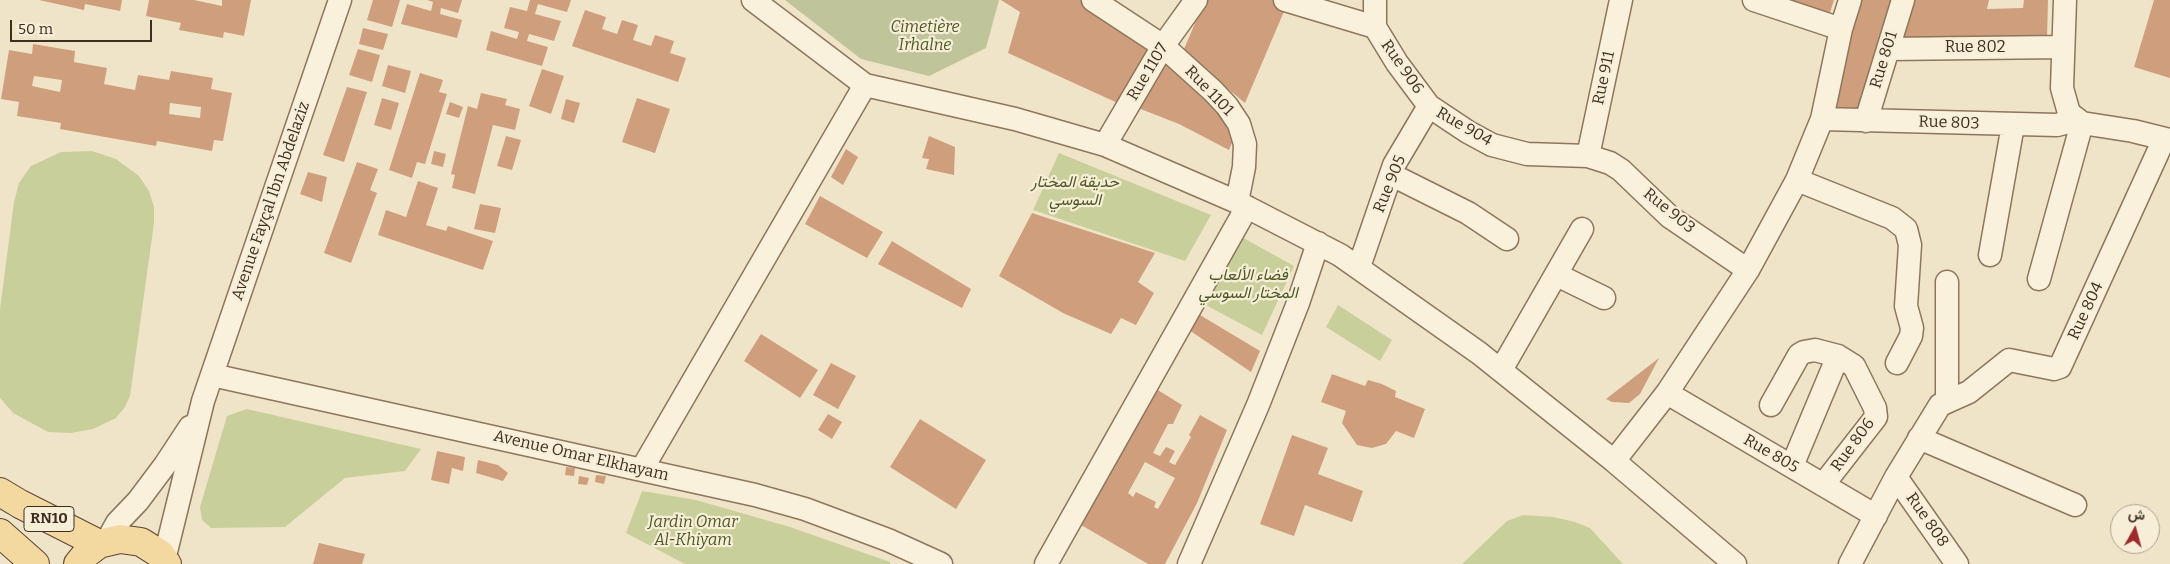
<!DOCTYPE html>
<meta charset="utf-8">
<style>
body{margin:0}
#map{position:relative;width:2170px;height:564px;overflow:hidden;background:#f0e4c8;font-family:Bitter,Vazirmatn,serif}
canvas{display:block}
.north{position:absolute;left:2110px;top:504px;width:50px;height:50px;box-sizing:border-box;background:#f7eed8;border:1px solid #ada18e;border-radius:50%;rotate:7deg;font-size:14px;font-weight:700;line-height:20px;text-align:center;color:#3d2e20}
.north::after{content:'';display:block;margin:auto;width:18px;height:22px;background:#9e2a2b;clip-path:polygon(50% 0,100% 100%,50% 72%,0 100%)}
.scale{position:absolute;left:10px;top:20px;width:142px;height:22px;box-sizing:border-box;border:2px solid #3d2e20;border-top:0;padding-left:6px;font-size:15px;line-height:18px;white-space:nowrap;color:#3d2e20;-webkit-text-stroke:4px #f7eed8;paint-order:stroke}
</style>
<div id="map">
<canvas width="2170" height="564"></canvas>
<div class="north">ش</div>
<div class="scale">50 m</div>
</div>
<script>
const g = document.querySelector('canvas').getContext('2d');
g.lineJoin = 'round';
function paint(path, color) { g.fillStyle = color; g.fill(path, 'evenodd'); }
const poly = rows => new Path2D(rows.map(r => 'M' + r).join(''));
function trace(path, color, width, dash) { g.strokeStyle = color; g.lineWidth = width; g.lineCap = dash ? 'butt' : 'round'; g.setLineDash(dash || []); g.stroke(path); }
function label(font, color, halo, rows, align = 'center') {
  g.font = font + ' Bitter,Vazirmatn,serif'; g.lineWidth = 4.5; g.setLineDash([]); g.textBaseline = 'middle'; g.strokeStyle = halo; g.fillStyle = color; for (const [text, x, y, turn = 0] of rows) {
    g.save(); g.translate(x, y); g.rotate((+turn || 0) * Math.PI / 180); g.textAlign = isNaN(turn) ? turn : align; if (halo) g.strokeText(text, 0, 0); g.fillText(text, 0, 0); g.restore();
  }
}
paint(poly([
 [92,151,116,159,139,176,149,191,154,207,154,223,130,396,125,407,116,418,93,429,71,433,48,432,13,413,0,398,0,309,14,202,19,183,31,166,61,152],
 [1059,153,1211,215,1185,261,1033,210],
 [1238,235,1294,266,1262,335,1200,302],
 [1338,305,1392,340,1380,361,1326,327],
 [247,409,421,449,405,471,345,478,285,527,211,528,202,520,200,507,227,416],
 [642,491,696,500,790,527,890,562,890,564,685,564,626,533],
 [1523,515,1553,517,1575,522,1590,528,1623,564,1462,564,1507,521]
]), '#c9cf9b');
paint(poly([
 [785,0,999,0,986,48,929,76,861,59]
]), '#bfc49a');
paint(poly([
 [39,0,122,0,120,11,85,4,84,10],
 [149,0,194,0,222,6,222,0,251,0,244,36,224,32,223,38,179,30,181,23,146,16],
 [373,0,400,0,392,27,367,20],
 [427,0,462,0,458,13,441,8,440,14,462,20,457,38,401,24,407,4,431,11,433,2],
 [530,0,571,0,567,12,538,4,535,14,561,21,554,41,529,34,527,41,548,47,542,66,486,50,491,31,517,39,519,32,504,28,510,7,527,11],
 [1001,0,1089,0,1157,46,1122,105,1008,53,1020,12],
 [1205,0,1282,0,1288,2,1245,103,1205,70,1184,49],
 [1786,0,1834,0,1828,19],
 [1852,0,1898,0,1863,113,1836,108,1836,89],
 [1913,0,1989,0,1987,9,2023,8,2024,0,2048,0,2047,39,1946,37,1901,41],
 [2154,0,2170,0,2170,78,2134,67],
 [585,10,606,17,602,29,617,34,622,20,638,25,633,40,651,46,655,35,674,41,670,53,686,58,678,82,572,46],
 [363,28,388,34,383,50,359,44],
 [33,44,75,51,74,62,107,68,104,84,135,90,138,75,169,80,171,71,213,78,211,89,232,93,223,141,214,140,212,151,157,141,156,146,60,129,61,123,17,116,19,102,1,99,9,50,32,54],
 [34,76,62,80,60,92,32,86],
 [170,103,201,107,200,118,169,114],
 [358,49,380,55,372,82,349,75],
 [1163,54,1220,102,1234,138,1229,150,1179,124,1133,106],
 [388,65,411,71,405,93,382,86],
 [542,69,564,76,551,114,529,106],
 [420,73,443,80,439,92,447,94,425,164,417,162,412,178,389,170],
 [347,87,367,92,344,162,323,155],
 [481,93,507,99,505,105,520,109,515,130,493,125,475,194,452,188,455,175,451,174,468,106,477,109],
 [382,98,399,103,391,130,374,125],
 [637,98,670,109,655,153,622,142],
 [566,99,580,103,574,123,561,119],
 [450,102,463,107,459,118,446,114],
 [506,136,521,140,512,170,497,166],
 [929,136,955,147,954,175,926,169,929,159,922,158],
 [846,149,858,157,843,185,831,177],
 [434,151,446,154,443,167,431,164],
 [357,162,378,169,370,190,377,193,351,263,324,253],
 [308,172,327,177,322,202,300,194],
 [418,181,438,188,426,225,446,231,448,226,493,241,483,270,378,235,386,210,406,217],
 [820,196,883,232,867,258,805,224],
 [480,204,501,208,495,233,474,229],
 [1032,213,1155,253,1138,282,1154,293,1136,325,1121,318,1111,334,1063,313,999,276],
 [892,241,971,289,962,308,878,264],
 [1195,312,1260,351,1251,372,1186,328],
 [761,334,818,370,800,398,744,361],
 [1659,358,1640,394,1629,403,1612,402,1606,399],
 [831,363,856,376,838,409,813,395],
 [1332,374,1365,386,1368,380,1382,384,1396,391,1395,397,1425,409,1414,438,1396,431,1386,444,1372,448,1357,445,1342,423,1346,411,1321,402],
 [1153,387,1182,405,1173,424,1168,424,1153,453,1160,456,1166,447,1175,451,1169,462,1175,465,1191,437,1189,435,1200,415,1227,430,1197,503,1165,564,1148,564,1076,522],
 [1145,462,1175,478,1158,509,1154,507,1156,502,1136,492,1133,497,1128,493],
 [828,414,842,422,832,439,818,430],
 [920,419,986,460,956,509,890,467],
 [1292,435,1328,448,1318,474,1363,491,1352,522,1305,505,1294,536,1260,524],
 [437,451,465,457,463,471,452,468,449,484,431,480],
 [478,460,498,465,508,473,503,481,476,473],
 [566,467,575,468,574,476,565,475],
 [596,475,606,476,604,484,595,482],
 [579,476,589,478,587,485,578,484],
 [319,543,365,554,362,564,313,564]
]), '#cf9f7d');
const minor = poly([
 [753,0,865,85,1015,119,1105,145,1237,202,1340,255,1479,353,1614,461,1735,564],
 [1093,0,1163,46,1213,91,1227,106,1239,124,1245,144,1244,167,1237,202],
 [1285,0,1375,27],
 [1375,0,1375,27],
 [1754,0,1841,29],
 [2065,0,2062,88,2069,113,2082,123,2133,131,2170,140],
 [1375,27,1397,63,1429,106,1468,132,1492,145,1527,154,1588,156,1610,163,1621,170,1670,217,1748,270],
 [1888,49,2062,47],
 [1822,119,2057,125,2076,120],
 [1866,121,1903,0],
 [1105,145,1163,46,1196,0],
 [1588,156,1621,0],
 [1392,175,1468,213,1507,239],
 [1797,180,1892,218,1906,229,1910,245,1906,306,1912,328,1911,336,1897,363],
 [1990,255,2013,125],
 [1359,267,1394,165,1429,106],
 [1557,275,1604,298],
 [2039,279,2082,123],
 [1947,282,1947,401],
 [1501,370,1582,229],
 [212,375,755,495,805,509,888,540,941,564],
 [1667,393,1876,516],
 [1771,405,1799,355,1804,352,1815,350,1838,356,1854,366,1875,408,1876,417,1823,485],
 [1919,438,2075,505],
 [1614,461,1667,393,1748,270,1797,180,1822,119,1841,29,1850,0],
 [1792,466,1838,356],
 [642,469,865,85],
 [1896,477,1957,564],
 [107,541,117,523,138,501,165,465,190,427],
 [164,560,203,401,340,0],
 [1046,564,1247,207],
 [1189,564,1258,405,1298,303,1318,243],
 [1850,564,1896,477,1940,405,1969,392,2009,360,2054,369,2060,367,2164,139]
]);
const major = poly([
 [0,492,20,504,99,544],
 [0,533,35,564],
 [78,564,87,553,99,544,120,539,141,542,160,554,167,564]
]);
trace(minor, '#8d765c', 25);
trace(major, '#5b4430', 30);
trace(minor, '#faf1dc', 22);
trace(major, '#f3d9a0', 28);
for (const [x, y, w] of [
 [49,519,50]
]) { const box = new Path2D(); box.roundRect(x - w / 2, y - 12.5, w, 25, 4); g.fillStyle = '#f7eed8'; g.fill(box); trace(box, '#3d2e20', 1); }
label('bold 15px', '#3d2e20', null, [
 ["RN10",49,519]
]);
label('italic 16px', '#4d5a26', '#f7eed8', [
 ["Cimetière",925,28],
 ["Irhalne",925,46],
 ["حديقة المختار",1075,183],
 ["السوسي",1075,201],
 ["فضاء الألعاب",1248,276],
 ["المختار السوسي",1248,294],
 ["Jardin Omar",693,523],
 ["Al-Khiyam",693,541]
]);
label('16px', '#3d2e20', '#f7eed8', [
 ["Rue 802",1975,48],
 ["Rue 801",1884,60,-73],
 ["Rue 906",1402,67,55],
 ["Rue 1107",1148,72,-59],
 ["Rue 911",1604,78,-78],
 ["Rue 1101",1209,91,46],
 ["Rue 803",1949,123,2],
 ["Rue 904",1464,127,30],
 ["Rue 905",1390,184,-68],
 ["Avenue Fayçal Ibn Abdelaziz",271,201,-71],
 ["Rue 903",1669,211,39],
 ["Rue 804",2086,311,-65],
 ["Rue 806",1853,445,-54],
 ["Rue 805",1771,454,30],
 ["Avenue Omar Elkhayam",581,456,13],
 ["Rue 808",1927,520,55]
]);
</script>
